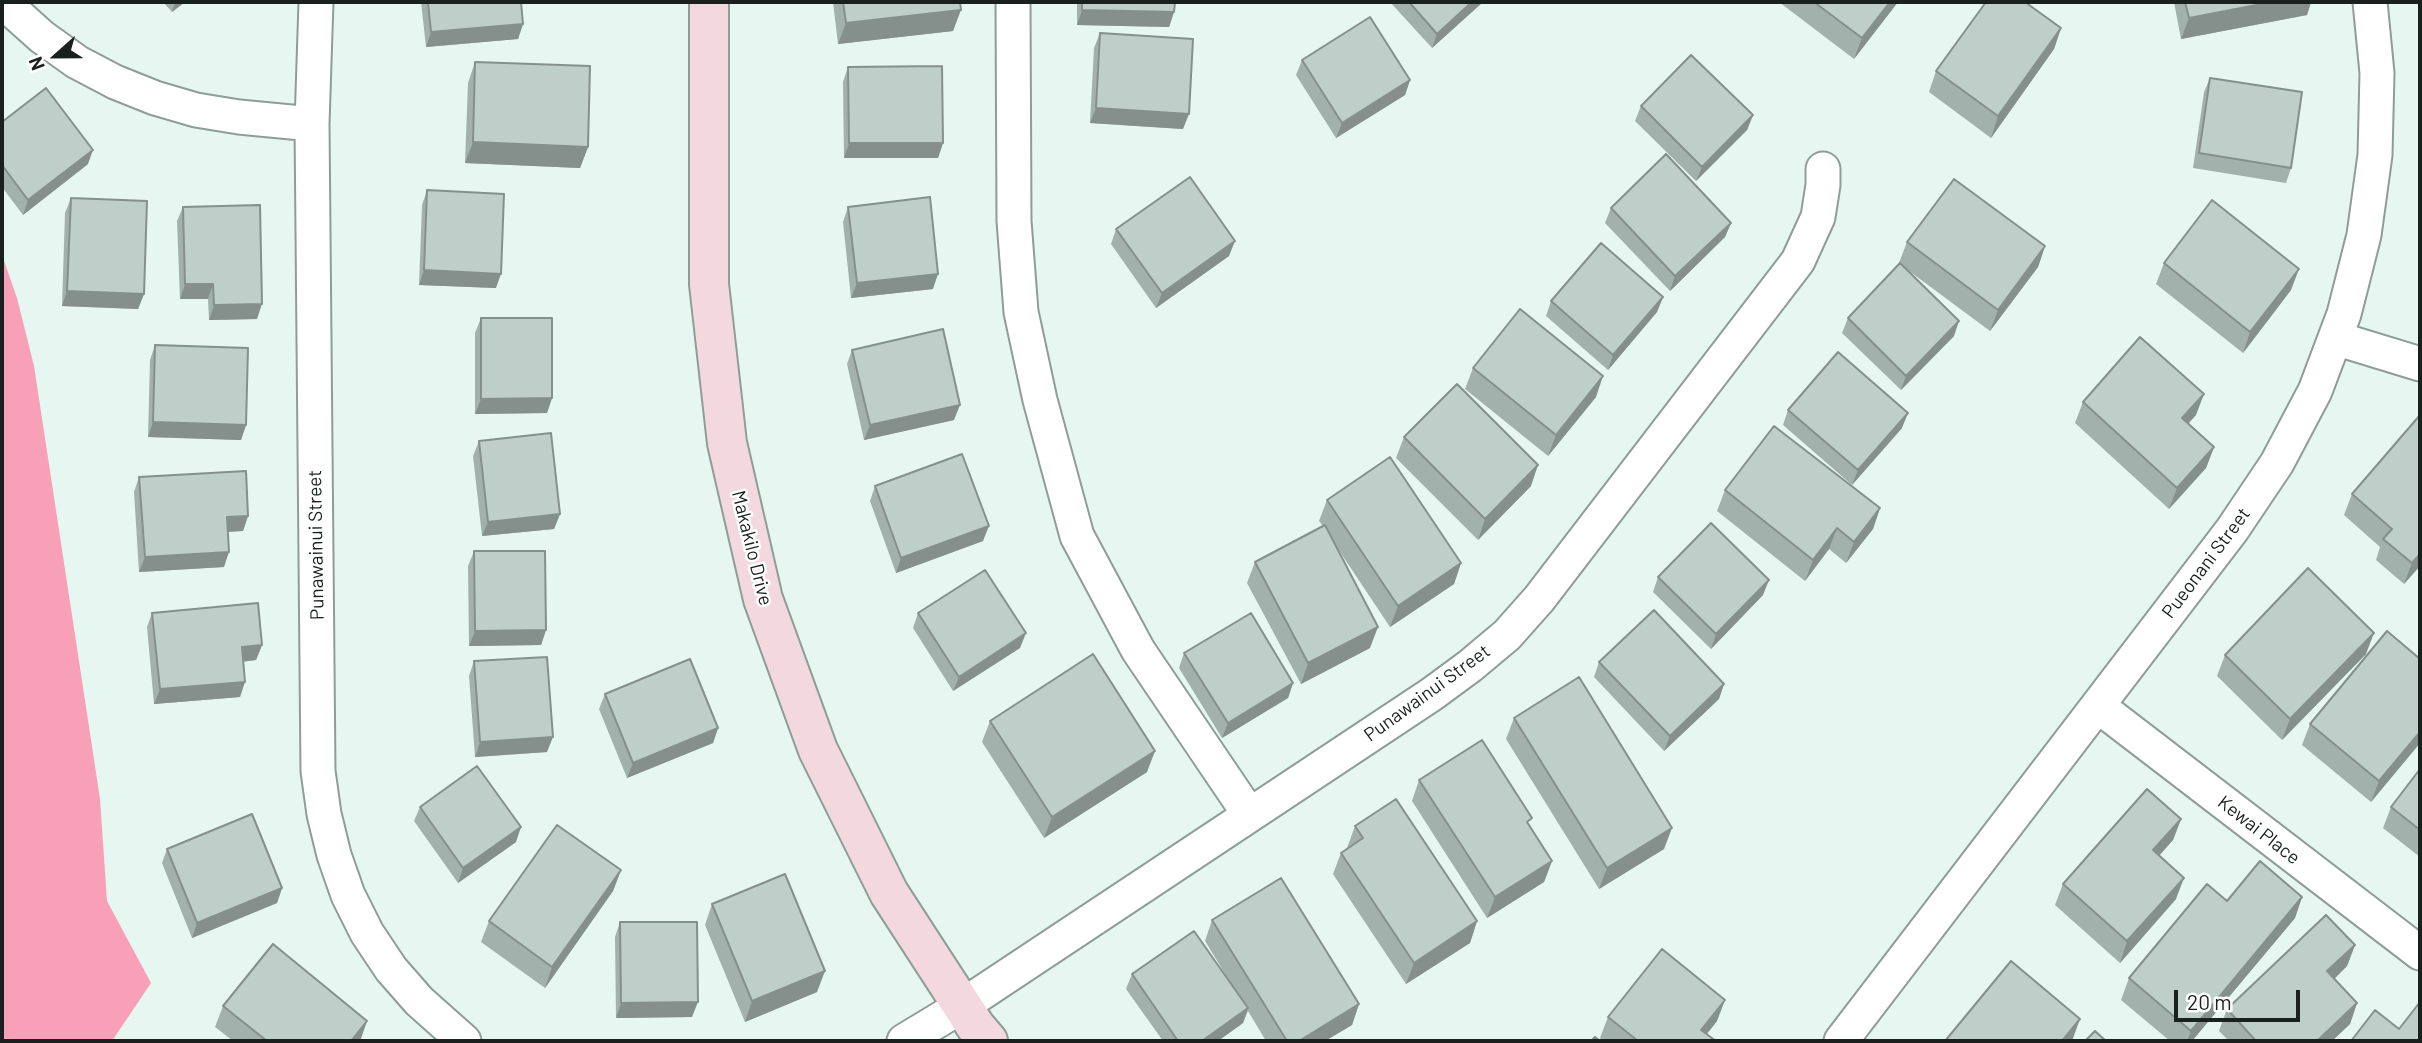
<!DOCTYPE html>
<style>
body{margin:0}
#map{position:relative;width:2422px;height:1043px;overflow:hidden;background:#e6f6f0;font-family:Barlow,sans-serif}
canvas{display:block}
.frame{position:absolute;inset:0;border:4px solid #1a201e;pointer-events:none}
.north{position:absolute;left:21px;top:21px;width:70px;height:70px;-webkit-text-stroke:5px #fff;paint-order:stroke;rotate:249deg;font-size:19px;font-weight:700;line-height:28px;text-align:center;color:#1a201e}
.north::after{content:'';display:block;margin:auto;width:24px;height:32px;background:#1a201e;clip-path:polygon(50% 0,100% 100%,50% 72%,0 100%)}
.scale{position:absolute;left:2174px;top:990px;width:126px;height:32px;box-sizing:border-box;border:4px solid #1a201e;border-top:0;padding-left:9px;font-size:21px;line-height:24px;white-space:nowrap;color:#1a201e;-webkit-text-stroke:5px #fff;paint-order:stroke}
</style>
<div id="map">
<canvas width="2422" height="1043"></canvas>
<div class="frame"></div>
<div class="north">N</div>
<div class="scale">20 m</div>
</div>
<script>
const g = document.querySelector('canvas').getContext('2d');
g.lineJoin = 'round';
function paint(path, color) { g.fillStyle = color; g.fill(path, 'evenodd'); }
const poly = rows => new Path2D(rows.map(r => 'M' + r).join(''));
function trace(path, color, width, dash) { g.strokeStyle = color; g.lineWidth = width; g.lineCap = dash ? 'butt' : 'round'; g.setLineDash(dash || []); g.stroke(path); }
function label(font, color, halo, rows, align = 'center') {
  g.font = font + ' Barlow,sans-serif'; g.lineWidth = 5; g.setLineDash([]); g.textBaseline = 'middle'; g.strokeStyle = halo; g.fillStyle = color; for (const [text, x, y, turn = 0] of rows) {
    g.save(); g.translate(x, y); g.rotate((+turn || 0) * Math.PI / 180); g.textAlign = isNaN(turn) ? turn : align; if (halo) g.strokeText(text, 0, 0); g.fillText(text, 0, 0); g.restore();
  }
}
paint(poly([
 [2,255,17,298,34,366,100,799,107,901,151,983,112,1041,2,1041]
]), '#f7a0b7');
const street = poly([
 [3,2,42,37,77,62,115,82,155,98,196,110,239,117,312,124],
 [316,2,312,124,318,771,324,814,334,855,348,895,367,933,391,969,419,1001,464,1041],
 [1013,2,1014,221,1021,312,1040,400,1077,536,1138,650,1249,814],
 [2335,338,2420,364],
 [2098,706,2420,953],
 [904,1041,962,1006,1432,694,1470,666,1507,635,1539,599,1798,261,1818,217,1823,185,1823,169],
 [1841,1041,2232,530,2277,463,2315,391,2344,314,2364,235,2375,155,2377,73,2370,2]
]);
const secondary = poly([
 [709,2,709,284,727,443,763,599,818,750,889,893,976,1027,988,1041]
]);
trace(street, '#8e9d98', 37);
trace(secondary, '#8e9d98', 42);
trace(street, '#fff', 33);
trace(secondary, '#f4d8e0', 38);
paint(poly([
 [163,2,185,2,172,12],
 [421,2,521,2,523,24,518,39,426,47],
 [833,2,960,2,953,31,838,44],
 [1077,2,1175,2,1174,12,1169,27,1077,25],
 [1390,2,1483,2,1432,48],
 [1779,2,1898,2,1854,59],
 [2174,2,2311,2,2307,15,2181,39],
 [2061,28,2054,49,1991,138,1929,92,1936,71],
 [1100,33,1183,129,1090,123,1094,48],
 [1302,60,1410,80,1405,95,1336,138,1296,75],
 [475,62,588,147,580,168,465,163,468,83],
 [848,67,943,143,938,158,844,158,843,82],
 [2210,78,2291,168,2286,183,2193,168,2204,92],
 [1641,106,1753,115,1747,130,1696,181,1635,121],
 [2,122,88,164,23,215,2,187],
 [427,190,496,288,419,285,422,205],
 [71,198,144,294,138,309,62,306,65,213],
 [183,207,257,319,209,320,208,299,180,299,177,221],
 [848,207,933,289,851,298,843,222],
 [1611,208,1731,223,1725,237,1670,291,1605,223],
 [1116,229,1229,256,1156,308,1111,244],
 [1907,242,2045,246,2038,267,1990,331,1905,268,1954,336,1901,390,1842,333,1848,318,1900,264,1899,263],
 [2164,263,2291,290,2243,353,2156,284],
 [1663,297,1657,312,1608,370,1546,316,1551,301],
 [481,318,552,398,547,413,475,414,475,333],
 [155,345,246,425,241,440,148,437,150,360],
 [852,350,954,420,864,440,847,364],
 [1473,368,1596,397,1548,456,1465,389],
 [2083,402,2196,415,2188,424,2214,447,2206,468,2169,509,2075,423],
 [1788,410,1902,428,1852,485,1783,425],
 [2420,415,2420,566,2404,584,2376,560,2380,547,2344,515,2352,494],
 [1404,437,1531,486,1478,540,1396,458],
 [479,441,560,514,554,529,482,536,473,456],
 [139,477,248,516,243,531,228,532,224,567,139,572,134,492],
 [875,486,983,541,896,573,870,501],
 [1725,490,1880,508,1873,529,1846,563,1829,549,1805,581,1717,511],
 [1327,500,1461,563,1454,584,1390,627,1334,543,1370,648,1301,684,1247,583,1255,562,1323,526,1319,521],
 [474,551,546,630,541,645,469,646,468,566],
 [1658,577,1763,595,1711,649,1653,592],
 [152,613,262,645,256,660,243,662,240,697,154,704,147,627],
 [918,613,1020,648,953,691,913,628],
 [1184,653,1293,683,1288,698,1222,738,1179,668],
 [2366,654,2282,740,2217,676,2225,655],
 [2420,659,2420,743,2371,802,2302,745,2310,724],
 [474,661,547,752,475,757,469,676],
 [1599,662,1724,684,1719,699,1664,751,1594,677],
 [605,694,718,728,713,743,627,778,599,709],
 [1514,718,1664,849,1599,889,1506,739],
 [990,721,1147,772,1044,838,982,742],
 [2420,769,2420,857,2383,828,2391,807],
 [1419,780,1529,825,1552,861,1544,882,1487,918,1412,801],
 [420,807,516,842,458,883,414,821],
 [2181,819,2173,840,2159,856,2176,899,2120,963,2055,905,2063,884],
 [1355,826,1477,921,1470,943,1406,984,1333,874,1341,853,1347,848],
 [167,849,282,888,277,903,192,938,162,863],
 [621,870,613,891,545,988,481,942,489,921],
 [2302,897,2295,918,2192,1041,2170,1041,2121,1000,2129,978,2227,901],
 [712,904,817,992,745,1022,705,925],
 [1212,920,1359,1004,1352,1025,1325,1041,1266,1041,1248,1011,1243,1023,1218,1041,1163,1041,1126,989,1132,974,1230,982,1205,941],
 [620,922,692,1017,616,1018,615,937],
 [2355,945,2347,966,2334,979,2357,1003,2350,1024,2332,1041,2229,1041,2219,1031,2227,1009],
 [223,1006,367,1021,360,1041,233,1041,215,1027],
 [1608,1017,1717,1021,1707,1034,1716,1041,1604,1041,1600,1038]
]), '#a3b1ad');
paint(poly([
 [175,2,185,2,172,12],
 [1472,2,1483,2,1432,48,1437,34],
 [1890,2,1898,2,1854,59,1862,38],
 [2272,2,2311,2,2307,15,2181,39,2189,18],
 [961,10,953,31,838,44,846,23],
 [1082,10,1174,12,1169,27,1077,25],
 [523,24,518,39,426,47,431,32],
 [2061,28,2054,49,1991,138,1998,116],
 [1410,80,1405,95,1336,138,1342,123],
 [1096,108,1189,114,1183,129,1090,123],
 [1753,115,1747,130,1696,181,1702,167],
 [473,142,588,147,580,168,465,163],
 [849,143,943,143,938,158,844,158],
 [93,150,88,164,23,215,28,200],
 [1731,223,1725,237,1670,291,1675,276],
 [1235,241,1229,256,1156,308,1162,293],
 [2045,246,2038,267,1990,331,1998,310],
 [2299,269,2291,290,2243,353,2250,332],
 [424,270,501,274,496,288,419,285],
 [938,274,933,289,851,298,857,283],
 [185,284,213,284,208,299,180,299],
 [67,291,144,294,138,309,62,306],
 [1663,297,1657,312,1608,370,1613,355],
 [262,304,257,319,209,320,214,305],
 [1959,321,1954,336,1901,390,1906,376],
 [1603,376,1596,397,1548,456,1556,435],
 [2204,394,2196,415,2174,439,2182,418],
 [552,398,547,413,475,414,481,399],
 [960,405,954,420,864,440,870,425],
 [1908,413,1902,428,1852,485,1858,470],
 [153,422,246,425,241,440,148,437],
 [2214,447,2206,468,2169,509,2177,488],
 [1538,465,1531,486,1478,540,1485,519],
 [1880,508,1873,529,1846,563,1854,542],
 [560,514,554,529,482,536,488,522],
 [248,516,243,531,221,532,227,517],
 [989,526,983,541,896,573,901,558],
 [1837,528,1829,549,1805,581,1813,560],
 [229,552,224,567,139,572,145,557],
 [2420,554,2420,566,2404,584,2412,563],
 [1461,563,1454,584,1390,627,1398,606],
 [1769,580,1763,595,1711,649,1716,634],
 [1378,627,1370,648,1301,684,1308,663],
 [546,630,541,645,469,646,475,631],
 [1026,633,1020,648,953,691,959,677],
 [2374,633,2366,654,2282,740,2290,719],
 [262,645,256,660,236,662,242,647],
 [245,682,240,697,154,704,160,689],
 [1293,683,1288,698,1222,738,1228,723],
 [1724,684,1719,699,1664,751,1670,736],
 [718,728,713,743,627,778,633,763],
 [2420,732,2420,743,2371,802,2379,781],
 [553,737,547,752,475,757,480,742],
 [1155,751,1147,772,1044,838,1052,817],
 [2181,819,2173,840,2145,871,2153,850],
 [521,827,516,842,458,883,463,868],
 [1672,828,1664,849,1599,889,1607,868],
 [1552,861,1544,882,1487,918,1495,897],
 [621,870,613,891,545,988,552,967],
 [2184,878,2176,899,2120,963,2127,941],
 [282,888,277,903,192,938,197,923],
 [2302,897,2295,918,2192,1041,2187,1041,2191,1031],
 [1477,921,1470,943,1406,984,1414,963],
 [2355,945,2347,966,2320,993,2327,971],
 [825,971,817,992,745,1022,752,1001],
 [1725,1000,1717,1021,1701,1041,1701,1030],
 [698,1002,692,1017,616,1018,621,1003],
 [2357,1003,2350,1024,2332,1041,2317,1041],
 [1359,1004,1352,1025,1325,1041,1299,1041],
 [1248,1008,1243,1023,1218,1041,1202,1041],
 [2080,1019,2072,1041,2062,1041],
 [367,1021,360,1041,351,1041]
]), '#85908d');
const building = poly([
 [428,2,521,2,523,24,431,32,428,2],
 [843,2,960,2,961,10,846,23,843,2],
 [1082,2,1175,2,1174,12,1082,10,1082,2],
 [1409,2,1472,2,1437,34,1409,2],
 [1814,2,1890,2,1862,38,1814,2],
 [1986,2,2025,2,2061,28,1998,116,1936,71,1986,2],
 [2185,2,2272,2,2189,18,2185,2],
 [1370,17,1410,80,1342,123,1302,60,1370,17],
 [1100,33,1193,39,1189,114,1096,108,1100,33],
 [1691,55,1753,115,1702,167,1641,106,1691,55],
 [475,62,590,66,588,147,473,142,475,62],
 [942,66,943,143,849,143,848,67,942,66],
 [2210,78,2302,92,2291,168,2199,153,2210,78],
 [46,88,93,150,28,200,2,165,2,122,46,88],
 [1666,154,1731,223,1675,276,1611,208,1666,154],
 [1190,177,1235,241,1162,293,1116,229,1190,177],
 [1954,179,2045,246,1998,310,1907,242,1954,179],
 [427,190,504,194,501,274,424,270,427,190],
 [930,197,938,274,857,283,848,207,930,197],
 [71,198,147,201,144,294,67,291,71,198],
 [2212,200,2299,269,2250,332,2164,263,2212,200],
 [260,205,262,304,214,305,213,284,185,284,183,207,260,205],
 [1601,243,1663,297,1613,355,1551,301,1601,243],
 [1900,263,1959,321,1906,376,1848,318,1900,263],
 [1520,309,1603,376,1556,435,1473,368,1520,309],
 [481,318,552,318,552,398,481,399,481,318],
 [943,329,960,405,870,425,852,350,943,329],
 [2140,337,2204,394,2182,418,2214,447,2177,488,2083,402,2140,337],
 [155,345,248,348,246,425,153,422,155,345],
 [1838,352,1908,413,1858,470,1788,410,1838,352],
 [1457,384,1538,465,1485,519,1404,437,1457,384],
 [2420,415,2420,554,2412,563,2383,539,2392,529,2352,494,2420,415],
 [1774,426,1880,508,1854,542,1837,528,1813,560,1725,490,1774,426],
 [551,433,560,514,488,522,479,441,551,433],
 [962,454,989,526,901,558,875,486,962,454],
 [1390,457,1461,563,1398,606,1327,500,1390,457],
 [246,471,248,516,227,517,229,552,145,557,139,477,246,471],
 [1711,523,1769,580,1716,634,1658,577,1711,523],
 [1325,525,1378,627,1308,663,1255,562,1325,525],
 [474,551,545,551,546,630,475,631,474,551],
 [2308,568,2374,633,2290,719,2225,655,2308,568],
 [985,570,1026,633,959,677,918,613,985,570],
 [258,603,262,645,242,647,245,682,160,689,152,613,258,603],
 [1654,610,1724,684,1670,736,1599,662,1654,610],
 [1251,613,1293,683,1228,723,1184,653,1251,613],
 [2387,631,2420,659,2420,732,2379,781,2310,724,2387,631],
 [1093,654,1155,751,1052,817,990,721,1093,654],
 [547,657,553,737,480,742,474,661,547,657],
 [690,659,718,728,633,763,605,694,690,659],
 [1579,677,1672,828,1607,868,1514,718,1579,677],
 [1482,740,1532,818,1527,822,1552,861,1495,897,1419,780,1482,740],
 [477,766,521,827,463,868,420,807,477,766],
 [2420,769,2420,830,2391,807,2420,769],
 [2147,789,2181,819,2153,850,2184,878,2127,941,2063,884,2147,789],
 [1396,799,1477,921,1414,963,1341,853,1363,838,1355,826,1396,799],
 [252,814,282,888,197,923,167,849,252,814],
 [557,825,621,870,552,967,489,921,557,825],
 [2260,861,2302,897,2191,1031,2129,978,2207,884,2227,901,2260,861],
 [785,874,825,971,752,1001,712,904,785,874],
 [1281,878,1359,1004,1299,1041,1287,1041,1212,920,1281,878],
 [2326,915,2355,945,2327,971,2357,1003,2317,1041,2256,1041,2227,1009,2326,915],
 [620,922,697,922,698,1002,621,1003,620,922],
 [1194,931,1248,1008,1202,1041,1178,1041,1132,974,1194,931],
 [273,944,367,1021,351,1041,267,1041,223,1006,273,944],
 [1662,949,1725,1000,1701,1030,1716,1041,1638,1041,1608,1017,1662,949],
 [2011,961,2080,1019,2062,1041,1945,1041,2011,961],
 [2420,1002,2420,1041,2351,1041,2375,1010,2399,1029,2420,1002],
 [2095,1031,2106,1041,2085,1041,2095,1031],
 [1595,1037,1600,1041,1591,1041,1595,1037]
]);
paint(building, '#becec9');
trace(building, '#85908d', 2);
label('19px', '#1a201e', '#fff', [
 ["Punawainui Street",316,545,-91],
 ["Makakilo Drive",752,548,76],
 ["Pueonani Street",2206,563,-53],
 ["Punawainui Street",1427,693,-36],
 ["Kewai Place",2259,830,38]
]);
</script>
